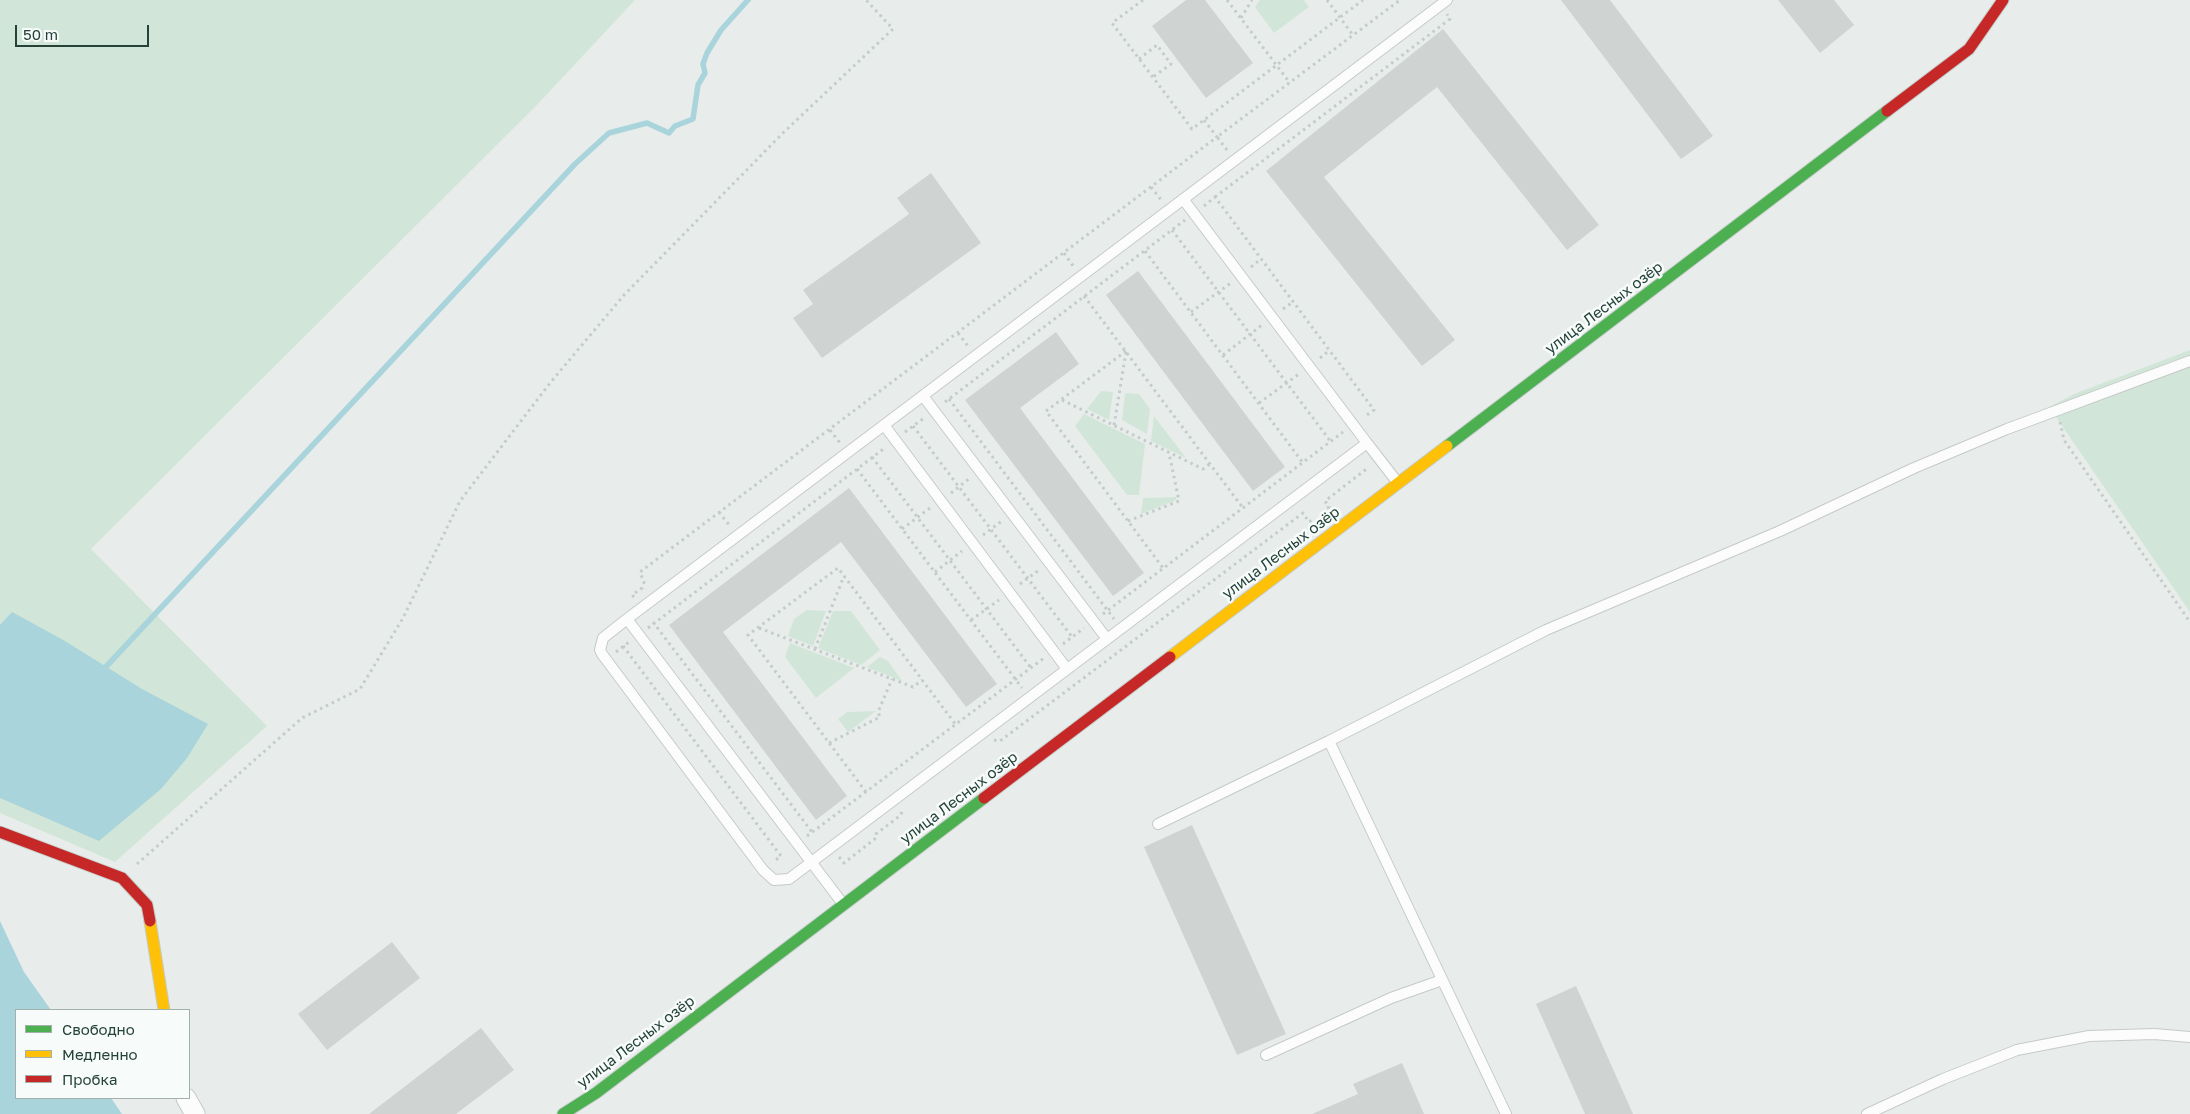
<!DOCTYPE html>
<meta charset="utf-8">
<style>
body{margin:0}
#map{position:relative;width:2190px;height:1114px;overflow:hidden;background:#e8edeb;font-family:"Golos Text",sans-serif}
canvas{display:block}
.legend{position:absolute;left:15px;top:1009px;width:175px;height:90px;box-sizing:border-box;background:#f7fbf9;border:1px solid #a3b1ad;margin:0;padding:6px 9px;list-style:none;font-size:15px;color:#24423a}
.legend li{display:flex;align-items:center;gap:10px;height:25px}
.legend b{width:25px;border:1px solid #a3b1ad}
.scale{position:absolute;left:15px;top:25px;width:134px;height:22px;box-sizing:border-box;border:2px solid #24423a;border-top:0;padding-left:6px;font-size:15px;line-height:18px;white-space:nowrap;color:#24423a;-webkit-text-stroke:4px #f7fbf9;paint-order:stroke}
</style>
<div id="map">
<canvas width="2190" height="1114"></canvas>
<ul class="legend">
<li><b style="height:6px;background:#4caf50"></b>Свободно</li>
<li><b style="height:6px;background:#ffc107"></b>Медленно</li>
<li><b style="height:6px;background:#c62828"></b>Пробка</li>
</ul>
<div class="scale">50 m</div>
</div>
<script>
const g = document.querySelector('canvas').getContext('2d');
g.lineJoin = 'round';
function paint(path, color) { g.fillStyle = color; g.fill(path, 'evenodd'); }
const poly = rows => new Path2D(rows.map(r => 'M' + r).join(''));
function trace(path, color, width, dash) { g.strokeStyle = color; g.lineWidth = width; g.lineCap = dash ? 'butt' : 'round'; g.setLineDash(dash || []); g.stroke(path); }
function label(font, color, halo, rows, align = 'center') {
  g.font = font + ' "Golos Text",sans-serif'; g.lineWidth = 5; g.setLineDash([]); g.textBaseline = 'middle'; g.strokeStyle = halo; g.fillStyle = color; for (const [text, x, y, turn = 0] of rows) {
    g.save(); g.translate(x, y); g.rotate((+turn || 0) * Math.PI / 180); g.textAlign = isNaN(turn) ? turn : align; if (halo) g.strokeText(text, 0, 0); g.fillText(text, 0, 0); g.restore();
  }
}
paint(poly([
 [0,0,635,0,536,106,91,549,267,726,115,862,0,813],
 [1260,0,1304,0,1309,7,1274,33,1255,7],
 [2190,350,2190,612,2049,407,2074,394],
 [1101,391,1113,392,1109,420,1087,409],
 [1125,393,1139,394,1150,409,1147,434,1122,420],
 [1084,414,1145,444,1139,495,1127,495,1075,426],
 [1154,416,1186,458,1151,441],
 [1176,497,1176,500,1141,514,1143,498],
 [807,610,826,611,813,646,788,636,794,619],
 [833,611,851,611,880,650,861,665,818,648],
 [790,643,854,668,816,698,785,657],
 [880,657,888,661,902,681,867,667],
 [876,711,848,732,838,719,847,712]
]), '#d1e6d8');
paint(poly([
 [12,612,65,641,142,689,208,724,187,758,161,789,99,841,0,798,0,625],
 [0,921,24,972,51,1010,16,1010,16,1098,111,1098,122,1114,0,1114]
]), '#a9d4db');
trace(poly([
 [102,671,575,164,609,133,647,123,669,133,675,126,693,119,698,85,705,73,703,64,707,53,721,30,748,0]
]), '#a9d4db', 5.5);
paint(poly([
 [1186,0,1205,0,1253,63,1206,98,1152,26],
 [1561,0,1610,0,1713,136,1681,159],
 [1778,0,1834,0,1854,25,1820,53],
 [1443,29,1599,225,1567,250,1437,87,1324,177,1455,340,1422,366,1266,171],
 [931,173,981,243,822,358,793,318,813,304,803,290,909,214,897,198],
 [1138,271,1285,467,1253,491,1106,295],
 [1056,332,1079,364,1020,408,1144,573,1113,596,965,400],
 [849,488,997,684,966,707,841,542,723,632,847,796,816,820,669,625],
 [1192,825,1286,1034,1237,1055,1144,847],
 [392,942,420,978,327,1050,298,1014],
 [1576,986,1633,1114,1585,1114,1536,1004],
 [481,1028,514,1070,456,1114,369,1114],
 [1402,1063,1424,1114,1312,1114,1358,1094,1353,1084]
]), '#cfd4d2');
const lane = poly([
 [923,396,1107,639],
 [884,425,1067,669],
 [1367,443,1398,483],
 [627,619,603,638,600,650,602,654,763,870,774,880,789,879,1367,443,1183,199],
 [1329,741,1546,630,1780,531,1914,468,2007,429,2190,361],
 [1158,824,1329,741,1506,1114],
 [843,904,627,619,1447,0],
 [1266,1055,1391,998,1442,980],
 [1867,1114,1943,1079,2017,1050,2089,1036,2154,1034,2190,1037]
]);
const street = poly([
 [186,1098,195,1114]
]);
const fast = poly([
 [1447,446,1887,111],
 [563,1114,596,1093,984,798]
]);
const slow = poly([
 [1170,657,1447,446],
 [150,921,164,1010]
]);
const jam = poly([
 [1887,111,1969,49,2003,0],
 [984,798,1170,657],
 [0,832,122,878,147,905,150,921]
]);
trace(lane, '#c5cac8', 12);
trace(street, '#c5cac8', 21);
trace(fast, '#c3cbc8', 13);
trace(slow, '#c3cbc8', 13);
trace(jam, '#c3cbc8', 13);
trace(poly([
 [1143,0,1112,23,1192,129,1363,0],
 [1227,0,1290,83],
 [1327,0,1353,35],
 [1241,18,1252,0],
 [1139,59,1157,45,1171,64,1153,77],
 [1227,150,1217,137,1400,0],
 [1151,187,1162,201],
 [1215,197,1450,19,1447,14],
 [1204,206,1215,197,1374,410,1364,417],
 [1172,230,1331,442],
 [1145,251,1303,463],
 [1064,253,1074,267],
 [1251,267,1261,259],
 [1084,296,1243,508],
 [1283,309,1293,302],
 [1191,312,1231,283],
 [958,333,968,346],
 [1126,351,1046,411,1163,568],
 [1223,355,1262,325],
 [1320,358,1330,350],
 [949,399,1114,619],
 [1062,400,1203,469,1210,464],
 [945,402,1185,220],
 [1259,403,1299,374],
 [2060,422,2064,440,2190,622],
 [1114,425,1126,352],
 [913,426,1072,637],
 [830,430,840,443],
 [905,432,924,418],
 [872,457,1031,668],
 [857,469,1022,688],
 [951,493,970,478],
 [1327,508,1329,507,1325,501,1369,467],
 [719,512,730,526],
 [1128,521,1179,501,1169,453],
 [902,529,930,508],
 [983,535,1002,521],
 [935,572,962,551],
 [1020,584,1039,570],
 [634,597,632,595,642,588,644,582,640,572,1217,137,1204,120],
 [1103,614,1343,432],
 [971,620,999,600],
 [653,622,812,832],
 [648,628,886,447],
 [759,628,913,687,922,680],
 [1063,644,1084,628],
 [623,646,781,856,773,862],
 [815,649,844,576],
 [616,652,629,642],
 [994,740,1000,741,1303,513,1309,522,1312,520],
 [829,743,880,717,878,712,892,679],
 [866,792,748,635,838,568,956,725],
 [807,836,1044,658],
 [839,857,844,863,876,838,876,834,901,815,902,810],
 [137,864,302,718,360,689,403,618,460,501,550,383,624,295,784,132,893,29,866,0]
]), '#c3ccca', 3, [2.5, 4]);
trace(lane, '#fcfcfc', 10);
trace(street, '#fcfcfc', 19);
trace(fast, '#4caf50', 11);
trace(slow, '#ffc107', 11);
trace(jam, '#c62828', 11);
label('15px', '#24423a', '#f7fbf9', [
 ["улица Лесных озёр",1604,308,-37],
 ["улица Лесных озёр",1281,553,-37],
 ["улица Лесных озёр",959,798,-37],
 ["улица Лесных озёр",636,1042,-37]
]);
</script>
